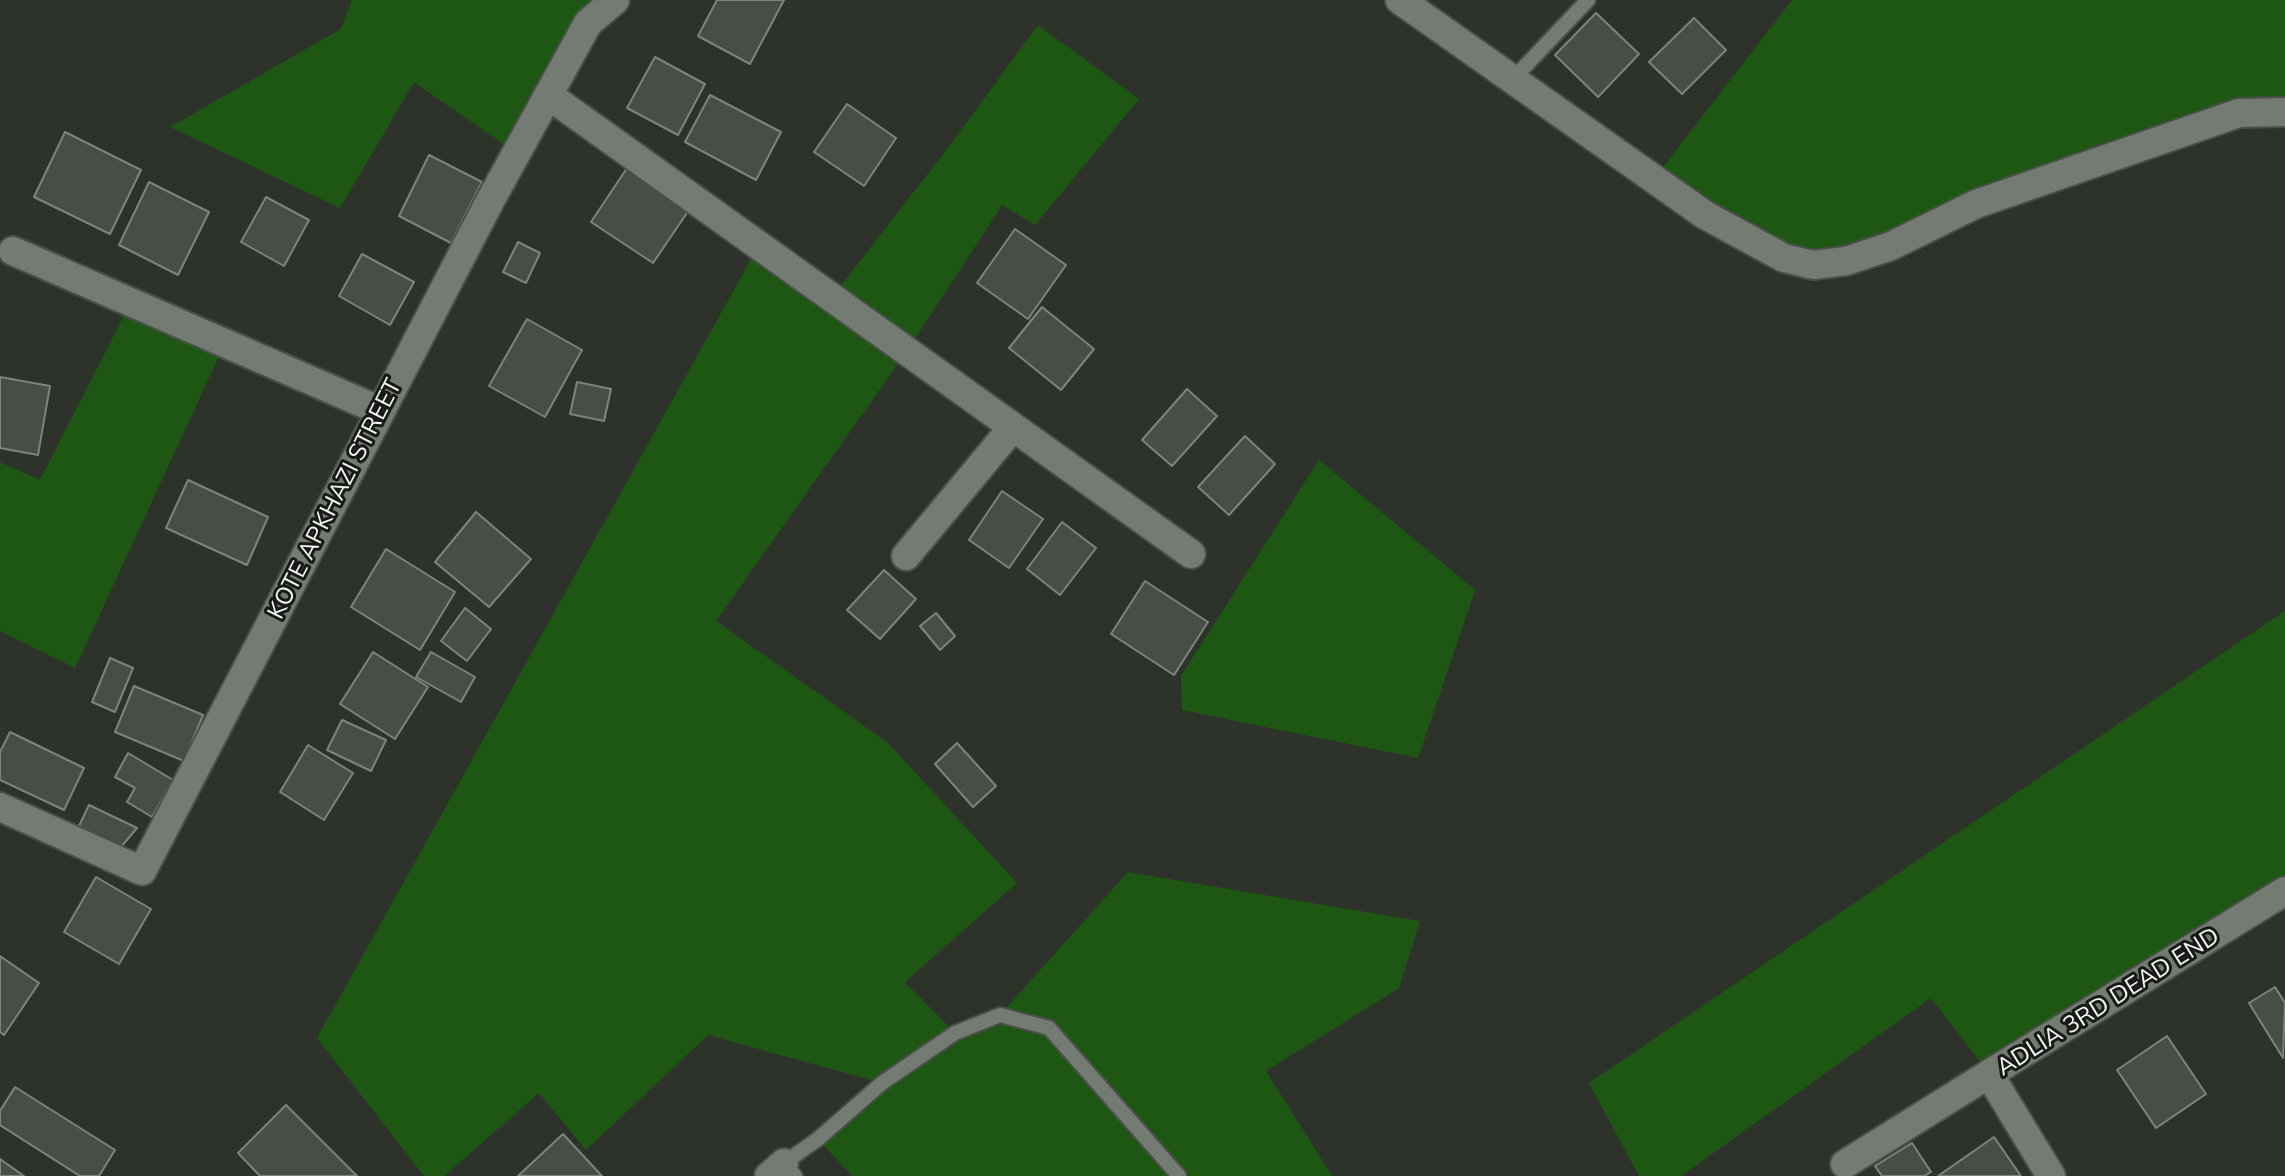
<!DOCTYPE html>
<style>
body{margin:0}
canvas{display:block;background:#2d332b}
</style>
<canvas width="2285" height="1176"></canvas>
<script>
const g = document.querySelector('canvas').getContext('2d');
g.lineJoin = 'round';
function paint(path, color) { g.fillStyle = color; g.fill(path, 'evenodd'); }
const poly = rows => new Path2D(rows.map(r => 'M' + r).join(''));
function trace(path, color, width, dash) { g.strokeStyle = color; g.lineWidth = width; g.lineCap = dash ? 'butt' : 'round'; g.setLineDash(dash || []); g.stroke(path); }
function label(font, color, halo, rows, align = 'center') {
  g.font = font + ' Mulish,sans-serif'; g.lineWidth = 6; g.setLineDash([]); g.textBaseline = 'middle'; g.strokeStyle = halo; g.fillStyle = color; for (const [text, x, y, turn = 0] of rows) {
    g.save(); g.translate(x, y); g.rotate((+turn || 0) * Math.PI / 180); g.textAlign = isNaN(turn) ? turn : align; if (halo) g.strokeText(text, 0, 0); g.fillText(text, 0, 0); g.restore();
  }
}
paint(poly([
 [352,0,615,0,516,153,414,82,340,208,170,127,341,29],
 [1792,0,2285,0,2285,112,1813,265,1654,179],
 [1038,25,1139,99,1035,225,1002,205,907,351,716,621,888,743,1017,883,905,982,955,1033,1000,1015,1128,872,1420,921,1399,988,1266,1071,1332,1176,852,1176,818,1139,882,1083,708,1035,586,1150,539,1093,444,1176,424,1176,317,1038,759,245,832,297,948,148],
 [131,302,225,343,75,668,0,631,0,462,40,480],
 [1319,460,1475,590,1418,758,1182,710,1181,676],
 [2285,611,2285,890,1988,1072,1931,998,1681,1176,1639,1176,1589,1083]
]), '#1e5714');
const building = poly([
 [717,0,784,0,750,64,698,36,717,0],
 [1596,13,1639,54,1598,97,1555,55,1596,13],
 [1694,18,1726,50,1682,94,1649,62,1694,18],
 [655,57,705,84,678,135,627,108,655,57],
 [710,95,781,132,756,180,685,142,710,95],
 [847,104,896,138,864,186,814,152,847,104],
 [65,132,141,170,110,234,34,197,65,132],
 [429,155,482,182,451,243,399,216,429,155],
 [627,168,689,210,653,263,591,222,627,168],
 [149,182,209,212,178,275,119,245,149,182],
 [266,197,309,220,284,266,241,242,266,197],
 [1015,229,1066,265,1028,319,977,283,1015,229],
 [518,242,540,253,526,283,503,272,518,242],
 [362,254,414,282,390,325,339,296,362,254],
 [1042,307,1094,349,1061,390,1009,348,1042,307],
 [527,319,582,350,545,417,489,386,527,319],
 [0,377,50,386,38,455,0,448,0,377],
 [577,382,611,389,604,421,570,414,577,382],
 [1187,389,1217,416,1172,466,1142,440,1187,389],
 [1245,436,1275,464,1229,515,1198,487,1245,436],
 [188,480,268,517,247,565,166,528,188,480],
 [1002,491,1043,519,1009,568,969,540,1002,491],
 [476,512,531,559,489,607,435,562,476,512],
 [1062,522,1096,548,1060,595,1027,569,1062,522],
 [386,549,455,592,420,650,351,607,386,549],
 [884,570,916,599,880,639,847,610,884,570],
 [1145,581,1208,622,1174,675,1111,634,1145,581],
 [465,608,491,629,467,661,441,641,465,608],
 [936,613,955,636,940,650,920,626,936,613],
 [373,652,428,687,395,739,340,704,373,652],
 [431,652,475,677,461,702,416,677,431,652],
 [110,658,133,668,115,712,92,702,110,658],
 [134,686,203,715,184,761,115,732,134,686],
 [342,720,386,740,371,771,327,750,342,720],
 [10,732,84,768,64,810,0,780,0,752,10,732],
 [957,743,996,786,973,807,935,764,957,743],
 [308,745,353,773,324,820,280,792,308,745],
 [128,753,173,780,152,817,127,802,135,788,115,777,128,753],
 [89,805,137,828,121,847,78,828,89,805],
 [96,877,151,909,119,964,64,932,96,877],
 [0,956,39,983,4,1035,0,1032,0,956],
 [2275,987,2285,1003,2283,1058,2249,1003,2275,987],
 [2167,1036,2206,1094,2156,1128,2117,1070,2167,1036],
 [15,1087,115,1150,99,1176,80,1176,0,1125,0,1111,15,1087],
 [286,1105,357,1176,260,1176,238,1153,286,1105],
 [563,1134,602,1176,518,1176,563,1134],
 [1994,1137,2021,1176,1938,1176,1994,1137],
 [1912,1143,1931,1172,1924,1176,1882,1176,1875,1166,1912,1143],
 [0,1159,24,1176,0,1176,0,1159]
]);
paint(building, '#474e45');
trace(building, '#7c847b', 2);
const service = poly([
 [1513,79,1588,0],
 [795,1176,784,1163,818,1139,882,1083,955,1033,1000,1015,1049,1028,1179,1176]
]);
const minor = poly([
 [1400,0,1705,215,1784,258,1813,265,1846,261,1891,246,1976,204,2239,113,2285,112],
 [548,95,1191,554],
 [13,251,381,411],
 [906,556,1013,427],
 [0,807,142,871,490,201,588,23,615,0],
 [1845,1164,1989,1074],
 [769,1176,784,1163],
 [2051,1176,1989,1074,2285,891]
]);
trace(service, '#4a5049', 18);
trace(minor, '#4a5049', 32);
trace(service, '#747b72', 14);
trace(minor, '#747b72', 28);
label('24px', '#f2f6f1', '#171a16', [
 ["KOTE APKHAZI STREET",335,499,-63],
 ["ADLIA 3RD DEAD END",2108,1002,-32]
]);
</script>
